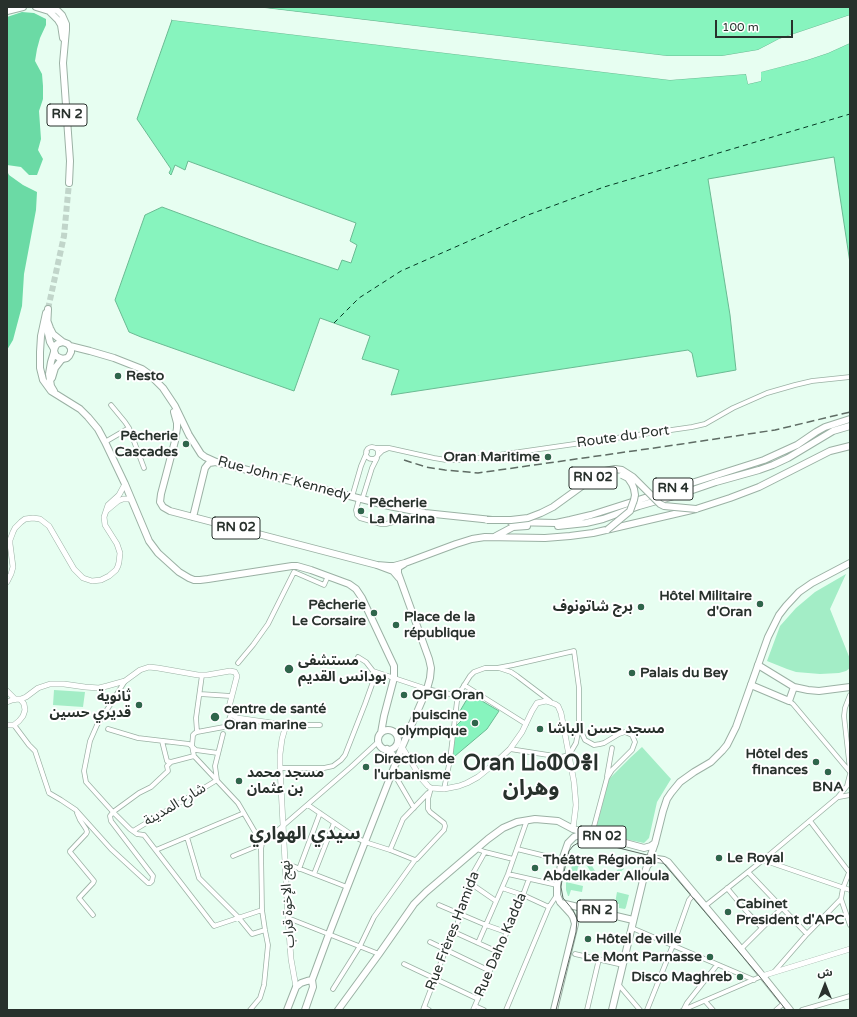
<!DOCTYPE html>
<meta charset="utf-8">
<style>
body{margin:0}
#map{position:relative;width:857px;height:1017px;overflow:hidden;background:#e7fef1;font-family:"Varela Round","Noto Sans Arabic",sans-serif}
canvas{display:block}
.frame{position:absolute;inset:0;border:8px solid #28312c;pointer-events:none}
.north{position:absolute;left:805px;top:965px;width:40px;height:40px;-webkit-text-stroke:3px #fff;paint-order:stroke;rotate:0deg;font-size:11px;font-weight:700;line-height:16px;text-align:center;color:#28312c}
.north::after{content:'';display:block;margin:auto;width:14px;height:18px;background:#28312c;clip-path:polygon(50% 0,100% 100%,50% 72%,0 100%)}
.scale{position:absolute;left:715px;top:20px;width:78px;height:18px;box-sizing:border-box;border:2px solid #28312c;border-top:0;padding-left:5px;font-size:12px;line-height:14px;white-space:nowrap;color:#28312c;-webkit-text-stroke:3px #fff;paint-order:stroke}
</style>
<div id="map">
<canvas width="857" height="1017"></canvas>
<div class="frame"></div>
<div class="north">ش</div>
<div class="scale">100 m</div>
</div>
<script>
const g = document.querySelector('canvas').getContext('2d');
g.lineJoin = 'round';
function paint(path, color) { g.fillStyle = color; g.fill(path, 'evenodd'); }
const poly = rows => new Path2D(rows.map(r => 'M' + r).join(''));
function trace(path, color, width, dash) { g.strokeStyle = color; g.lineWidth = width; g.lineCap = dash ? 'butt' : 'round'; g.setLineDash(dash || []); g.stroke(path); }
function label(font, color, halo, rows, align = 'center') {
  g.font = font + ' "Varela Round","Noto Sans Arabic","Noto Sans Tifinagh",sans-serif'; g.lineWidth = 4; g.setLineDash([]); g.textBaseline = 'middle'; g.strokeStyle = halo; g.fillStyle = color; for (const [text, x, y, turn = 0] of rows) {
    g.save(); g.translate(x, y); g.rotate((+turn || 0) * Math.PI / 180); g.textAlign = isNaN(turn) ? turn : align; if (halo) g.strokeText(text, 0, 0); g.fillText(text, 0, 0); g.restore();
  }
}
paint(poly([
 [846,574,830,609,850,659,850,668,846,671,839,673,820,674,796,672,787,669,767,661,780,626,796,608,815,592],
 [54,690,85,692,83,707,53,705],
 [642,747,671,779,657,802,649,838,644,843,595,833,609,779,631,757],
 [575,856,581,865,578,867,575,880,569,878,574,857],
 [589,861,595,871,596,871,596,874,611,876,611,874,613,874,622,866,624,869,615,876,615,879,612,879,612,881,593,878,593,876,591,875,591,872,585,863],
 [566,882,583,886,582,892,571,890,569,896,568,896,566,890],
 [617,892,629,895,626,907,625,909,619,908,619,904,615,903]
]), '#a3edc6');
paint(poly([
 [22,12,34,13,46,19,46,25,40,38,37,49,35,61,42,74,43,86,43,99,39,111,41,139,38,150,43,159,37,175,29,175,21,167,7,165,7,17],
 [7,171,9,175,23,185,37,192,36,210,24,274,22,306,13,340,7,350]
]), '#6bdaa5');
const water = poly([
 [258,7,850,7,850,15,779,39,758,50,722,56,667,56,258,7],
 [172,20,670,80,746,74,748,84,761,81,760,72,807,60,828,53,850,43,850,263,834,157,708,179,730,315,736,370,697,377,692,353,688,350,391,395,399,370,362,359,370,336,320,318,294,391,141,337,129,332,115,300,145,215,162,207,259,243,338,270,342,260,351,263,357,245,350,241,356,223,188,161,185,170,175,165,171,175,169,173,171,169,137,119,172,20],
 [470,694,499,711,487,729,455,756,452,754,456,726,462,720,464,715,460,711,470,694]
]);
paint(water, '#87f4be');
trace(water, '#6aba92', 1);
paint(poly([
 [256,7,667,56,722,56,758,50,779,39,850,15,850,17,779,41,758,52,722,58,667,58,258,9],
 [172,18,670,78,746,72,748,74,749,81,759,79,758,71,760,70,807,58,828,51,849,42,850,43,828,53,807,60,761,72,761,81,748,84,746,74,670,80,172,20]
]), '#e7fef1');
trace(poly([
 [334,323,359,298,401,271,528,215,604,187,850,114]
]), '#053723', 1, [5, 4]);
trace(poly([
 [48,309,64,236,69,183]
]), '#c1d5ca', 6, [6, 3]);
const minor = poly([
 [111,405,125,422,129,428,144,468],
 [105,442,129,428],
 '366 453a6 6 0 1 1 12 0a6 6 0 1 1-12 0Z',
 [375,448,389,448,382,451,378,455],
 [389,448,434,458,446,460,464,460,692,427,705,424,733,408,767,393,795,385,812,381,850,377],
 [352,497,361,466,367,452],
 [359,499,356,510,357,515,360,518,381,524,386,524,423,514],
 [362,500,372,468,377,458],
 [238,663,253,645,268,624,294,572,324,585,328,576],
 [499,668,511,672,517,676,550,701],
 [373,671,427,689,459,696],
 [125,681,110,705,97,725,90,741,84,771,86,782,113,812,130,829,137,834,144,835,214,926,262,910],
 [464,685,526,724],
 [200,694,231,696],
 [850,695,845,708,844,716,850,770],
 [789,701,793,704,850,772],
 [231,714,227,725,224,727,197,732,195,733,193,735,192,746,194,756,238,803,262,844,261,849,262,910,265,930,268,945,264,985,260,998,250,1010],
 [14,725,29,745,35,751,49,793,61,800,76,810,111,849,148,883,150,883,152,881,153,876,111,821,110,816,113,812,139,793,151,787,168,771,167,766,171,762],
 [286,725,320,725],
 [108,729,138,738,189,744,196,750,218,753],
 [197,732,196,718,202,675],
 [162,741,167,761,171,762,194,756],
 [510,749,561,757,569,755,576,743,579,727],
 [280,768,324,768,333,766,341,760,345,755,365,704,374,679,373,671,366,662,358,657],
 [393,772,414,808],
 [607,776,612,748],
 [444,789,450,760,457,701,460,692,470,676,474,672,485,668,497,668,513,665,574,651,579,688,579,727,585,740,594,745,600,744,604,743,619,734,625,732,632,735,635,742,632,750,612,770,607,778,592,834],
 [839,797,850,795],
 [308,805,355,837,365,842,390,850,415,860],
 [77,813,80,820,86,829,87,832,86,834,70,851,70,852,94,881,93,883,79,898,93,915],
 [810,821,849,872],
 [133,831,217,780,215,766,223,734],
 [187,837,199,878,239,918,252,934,265,930],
 [477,849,485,852,513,859],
 [517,849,562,860],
 [156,850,244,813],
 [390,850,403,819,428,793],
 [233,856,262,844,351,767,379,741],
 [763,860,850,890],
 [285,863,347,887],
 [299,869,320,813],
 [748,872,807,934],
 [314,874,334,823],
 [508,874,557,885],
 [470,883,496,901],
 [502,888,523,895,549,907],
 [727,888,747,912,762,928],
 [841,899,850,925],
 [439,905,486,925,506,932],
 [705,906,763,860,838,797,847,786,850,774],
 [288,918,379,954],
 [632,928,754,980],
 [454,932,498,952],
 [430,942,490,971],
 [478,943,508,874,527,820],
 [741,949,782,908],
 [575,954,623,965],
 [404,964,478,999],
 [774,972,807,934,841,899,843,888,850,870],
 [618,984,640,1010],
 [333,989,360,946,374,917,415,860,417,859,444,830,445,826,444,823,430,812,428,809,428,799,431,788],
 [705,1001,713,1010],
 [475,1006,484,1010],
 [424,1007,429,1010],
 [684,1009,687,1003,717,965],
 [423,1010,446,949,454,932,461,914,472,875,485,852],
 [473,1010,523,895,529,879],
 [506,1010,549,907,557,895],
 [587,1010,599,959],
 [647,1010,673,945,689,900,694,894],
 [683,1010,762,976],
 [776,1010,784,1003],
 [802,1010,850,996]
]);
const tertiary = poly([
 [106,511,118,501,123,499,131,499],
 [7,582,11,574,13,567,10,544,10,540,13,532,15,528,21,522,25,519,33,518,40,519,49,526,74,569,83,578,92,581,101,580,109,576,116,570,118,566,119,562,120,553,117,544,105,525,104,517,108,505,119,495,125,484],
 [7,691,15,699],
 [16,699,21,699,26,697,38,688,50,684,64,684,85,687,99,688,107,686,125,681,140,670,149,667,158,668,198,675,207,675,230,671,235,672,237,676,229,707,230,712,231,714,237,718,286,725,282,739,280,754,280,768,288,918,291,959,296,987],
 [7,702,12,700,18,699,21,700,24,704,25,710,23,716,19,721,14,725,7,725],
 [402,747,421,778,428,786,431,788,444,789,459,786,467,783,478,777,494,764,510,749,522,732,532,711,537,703,546,701,555,704,558,706,561,713,574,782,576,805,573,829],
 [762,976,850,949]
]);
const secondary = poly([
 [46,313,41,336,40,352,40,368,43,380,51,391,80,409,88,417,98,429,105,442,125,484,149,541,158,553,179,572,189,578,194,580,200,580,208,579,292,566,297,566,311,570,349,584,356,589,362,598,394,666,394,678,384,716,381,733],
 [54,352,51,362,49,374,51,386,54,391],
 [52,378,55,368,62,359],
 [758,665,794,687,808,690,819,691,850,687],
 [751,685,789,701,794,687],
 '378 740a10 10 0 1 1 20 0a10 10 0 1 1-20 0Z',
 [648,865,652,861,657,859,664,860,668,862,741,949,790,1010],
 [338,1010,379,954,414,904,426,892,488,839,503,828,517,822,535,819,558,821,573,829,588,833]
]);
const primary = poly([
 [36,7,49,11,58,20,61,25,63,38],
 [51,7,58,11,62,15,66,24,66,30,63,63,70,161,69,183],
 [7,11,23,7],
 [48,309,47,329,50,342,54,349],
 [47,320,50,328,53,334,63,342,68,344,71,348,71,352,69,356,67,358,62,359,56,356,54,351,55,347,57,344,63,342],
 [70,346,90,351,114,358,142,369,149,374,163,388,175,406,189,435,201,454,205,457,216,462,389,506,425,513,492,520],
 [174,412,177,423,177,428,175,441,161,494,160,502,163,507,170,511,377,565,393,571,399,578],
 [193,517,205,468,209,463,216,462],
 [511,522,556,523,570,520,591,515,764,460,797,445,816,432,825,427,850,419],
 [558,526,586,523,603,519,639,506,681,494,716,482,759,470,773,465,788,458,833,431,850,426],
 [496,536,513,527,527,526],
 [377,565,389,566,394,566,405,563,456,544,472,539,485,537,545,538,570,536,593,533,696,509,730,498,759,487,830,451,850,446],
 [387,749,392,754,396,763],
 [561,903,633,920],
 [287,1010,296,987,301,983,307,981,312,980],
 [305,1010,313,987,312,980,329,934,402,747,427,689,430,678,431,668,429,659,398,573,398,569,399,567,404,564],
 [554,1010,575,924,573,917,571,914,560,902,557,895,557,885,562,860,568,843,574,837,582,834,592,834,644,848,651,846,655,843],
 [612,1010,645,872,655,843,663,811,667,799,671,793,680,782,694,772,711,762,722,751,727,745,736,727,768,637,779,615,786,606,799,592,812,583,850,563]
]);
trace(minor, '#9bb1a4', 5.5);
trace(tertiary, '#9bb1a4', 6);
trace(secondary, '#9bb1a4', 8);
trace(primary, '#9bb1a4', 8);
trace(minor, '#fff', 4);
trace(tertiary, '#fff', 5);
trace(secondary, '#fff', 6);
trace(primary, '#fff', 6);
trace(poly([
 [556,1010,573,944,576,932,577,919,573,910,563,898,561,887,562,880,569,851,573,846,583,840,591,841,651,856,660,859,760,977,786,1010]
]), '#5f6c64', 1);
trace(poly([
 [404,460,426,467,445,470,478,473,682,444,775,430,850,412]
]), '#5f6c64', 1.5, [8, 4]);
const primaryBridge = poly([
 [487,520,511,520,528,518,541,513,553,507,593,478,605,471,615,469,622,470,633,477,660,504,664,506,696,509],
 [607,530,630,511,634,500,635,495,634,489,632,484,628,478,622,475]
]);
trace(primaryBridge, '#9bb1a4', 8, []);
trace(primaryBridge, '#fff', 6);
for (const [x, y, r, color] of [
 [118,376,4,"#2f654b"],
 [186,444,4,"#2f654b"],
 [548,457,4,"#2f654b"],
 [361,511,4,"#2f654b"],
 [760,604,4,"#2f654b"],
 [641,607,4,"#2f654b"],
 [374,613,4,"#2f654b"],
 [396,625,4,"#2f654b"],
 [289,669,5,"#2f654b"],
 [632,673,4,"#2f654b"],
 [404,695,4,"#2f654b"],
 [139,705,4,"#2f654b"],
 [215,717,5,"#2f654b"],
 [475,723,4,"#2f654b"],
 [540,729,4,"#2f654b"],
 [816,762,4,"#2f654b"],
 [366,767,4,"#2f654b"],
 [828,772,4,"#2f654b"],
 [239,781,4,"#2f654b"],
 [719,858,4,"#2f654b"],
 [535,868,4,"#2f654b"],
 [728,912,4,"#2f654b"],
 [588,939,4,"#2f654b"],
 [710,957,4,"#2f654b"],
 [740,977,4,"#2f654b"]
]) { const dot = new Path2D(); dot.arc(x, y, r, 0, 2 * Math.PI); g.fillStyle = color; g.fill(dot); trace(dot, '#fff', 1.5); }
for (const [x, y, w] of [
 [67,115,40],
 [593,478,48],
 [673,489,40],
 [236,528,48],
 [602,837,48],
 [597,911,40]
]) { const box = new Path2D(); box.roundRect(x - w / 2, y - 11, w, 22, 3); g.fillStyle = '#fff'; g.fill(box); trace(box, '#28312c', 1); }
label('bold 13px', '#28312c', null, [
 ["RN 2",67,115],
 ["RN 02",593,478],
 ["RN 4",673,489],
 ["RN 02",236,528],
 ["RN 02",602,837],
 ["RN 2",597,911]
]);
label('bold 14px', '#28312c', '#fff', [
 ["Resto",126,376],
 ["Pêcherie",178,436,"right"],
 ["Cascades",178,452,"right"],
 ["Oran Maritime",540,457,"right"],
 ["Pêcherie",369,503],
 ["La Marina",369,519],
 ["Hôtel Militaire",752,596,"right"],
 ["d'Oran",752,612,"right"],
 ["Pêcherie",366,605,"right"],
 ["Le Corsaire",366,621,"right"],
 ["برج شاتونوف",633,607,"right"],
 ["Place de la",404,617],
 ["république",404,633],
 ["مستشفى",298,661],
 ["بودانس القديم",298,677],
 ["Palais du Bey",640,673],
 ["OPGI Oran",412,695],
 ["ثانوية",131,697,"right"],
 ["قديري حسين",131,713,"right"],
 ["centre de santé",224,709],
 ["Oran marine",224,725],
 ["puiscine",467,715,"right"],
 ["olympique",467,731,"right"],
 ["مسجد حسن الباشا",548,729],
 ["Hôtel des",808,754,"right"],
 ["finances",808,770,"right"],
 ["Direction de",374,759],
 ["l'urbanisme",374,775],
 ["مسجد محمد",247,773],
 ["بن عثمان",247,789],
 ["BNA",828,787,"center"],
 ["Le Royal",727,858],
 ["Théâtre Régional",543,860],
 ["Abdelkader Alloula",543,876],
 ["Cabinet",736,904],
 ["President d'APC",736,920],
 ["Hôtel de ville",596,939],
 ["Le Mont Parnasse",702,957,"right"],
 ["Disco Maghreb",732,977,"right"]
], 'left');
label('14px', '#28312c', '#fff', [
 ["Route du Port",623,437,-8],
 ["Rue John F Kennedy",284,479,15],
 ["شارع المدينة",175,805,-31],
 ["نهج الإخوة قراب",288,904,-93],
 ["Rue Frères Hamida",453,931,-69],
 ["Rue Daho Kadda",501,945,-67]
]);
label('bold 18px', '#28312c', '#fff', [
 ["سيدي الهواري",305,834]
]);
label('bold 22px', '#28312c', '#fff', [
 ["Oran ⵡⴰⵀⵔⴻⵏ",531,764],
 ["وهران",531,789]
]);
</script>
